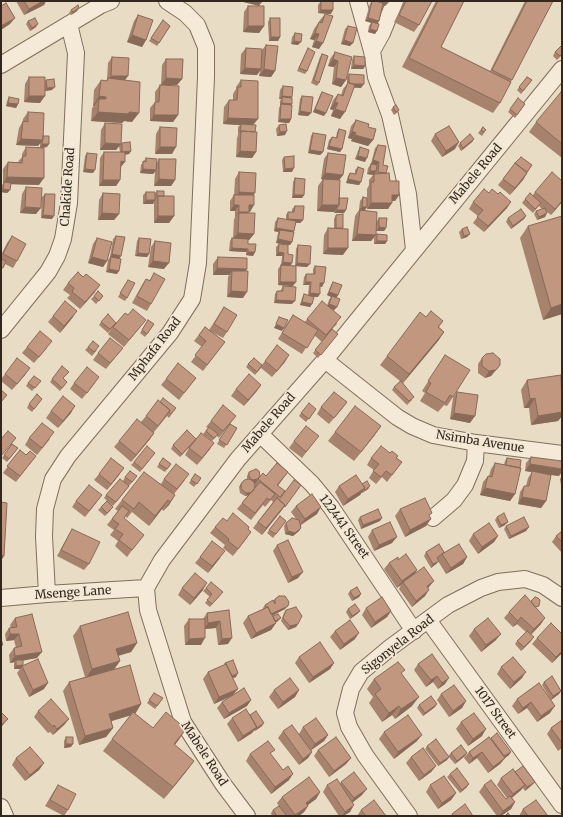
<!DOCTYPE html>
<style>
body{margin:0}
#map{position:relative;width:563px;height:817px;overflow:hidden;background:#e8dcc4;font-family:Merriweather,serif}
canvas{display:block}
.frame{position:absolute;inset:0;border:2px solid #33281f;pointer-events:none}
</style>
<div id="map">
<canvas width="563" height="817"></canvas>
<div class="frame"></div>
</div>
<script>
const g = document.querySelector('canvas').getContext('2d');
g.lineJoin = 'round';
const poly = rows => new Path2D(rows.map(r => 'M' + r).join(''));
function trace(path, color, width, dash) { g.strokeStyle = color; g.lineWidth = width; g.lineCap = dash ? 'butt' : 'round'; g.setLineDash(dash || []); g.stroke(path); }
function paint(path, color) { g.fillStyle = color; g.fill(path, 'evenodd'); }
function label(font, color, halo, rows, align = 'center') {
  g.font = font + ' Merriweather,serif'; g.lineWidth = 3.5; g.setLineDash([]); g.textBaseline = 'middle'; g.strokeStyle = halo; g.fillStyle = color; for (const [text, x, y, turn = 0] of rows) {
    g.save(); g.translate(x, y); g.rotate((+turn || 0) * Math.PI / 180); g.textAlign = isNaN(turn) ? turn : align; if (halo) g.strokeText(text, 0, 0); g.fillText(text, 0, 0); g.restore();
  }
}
const minor = poly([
 [358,1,372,51,376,77,390,115,408,194,414,250],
 [372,51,382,33,395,1],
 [1,65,101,5,111,1],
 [1,330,48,272,57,256,63,239,69,203,76,53,69,24],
 [325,360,397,417,412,426,433,435,476,443,562,454],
 [260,434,312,484,331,507,414,631],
 [433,518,454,500,465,485,475,461,476,443],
 [47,594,44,536,45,509,53,479,68,456,170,333,192,299,198,263,206,77,206,47,197,25,185,13,167,1],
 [1,598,47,594,146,588],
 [428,620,562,805],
 [1,807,5,816],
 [247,816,223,784,183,722,148,610,146,588,162,560,238,459,325,360,562,69],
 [409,816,365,755,349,727,345,713,351,689,361,672,391,647,448,605,481,588,498,582,525,579,543,585,562,598]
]);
trace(minor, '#816e5d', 18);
trace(minor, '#f4ead7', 16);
paint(poly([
 [16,1,46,1,44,5,24,15],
 [321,1,331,14,318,13,318,5],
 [372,1,385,6,383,6,379,21,377,24,375,34,368,32,369,26,371,23,365,21,370,4],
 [405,1,432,1,419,25,414,32,394,22],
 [436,1,464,1,441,47,490,71,525,1,553,1,512,80,508,86,500,103,493,113,402,67],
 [248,6,264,26,259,33,243,32,244,12],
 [79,8,77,11,71,15,69,13,71,10],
 [325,14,319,49,312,47,314,40,310,39,314,29,319,22,320,20],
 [138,15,146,40,142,47,127,42,134,21],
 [270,18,280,37,278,41,269,41,268,22],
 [163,20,170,26,157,46,149,41],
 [28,21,36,27,30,31,26,24],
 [348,26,350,46,341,44,345,29],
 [295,33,298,45,291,44,292,37],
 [266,45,275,71,271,77,259,76,260,71,257,75,240,74,241,54,246,48,262,50],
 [308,48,307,71,305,74,297,71,306,52],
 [335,52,346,80,341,87,332,84,334,67,328,66,330,59],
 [555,52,562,55,557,60,553,56],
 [322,54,319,83,317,86,311,83,320,57],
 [354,56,365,66,363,69,351,69,352,60],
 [112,57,125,80,132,122,124,121,122,123,91,121,92,108,94,106,93,106,94,90,101,80,106,81,107,79,108,63],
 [166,59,182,79,177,85,161,85,162,65],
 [349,74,361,88,354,87,340,119,331,116,333,110,330,109,333,100,338,94,341,95,343,89,347,84,347,77],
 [29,77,45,81,46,80,52,90,45,91,40,103,24,102,25,84],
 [527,77,532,80,521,94,517,90],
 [241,80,255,132,256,152,252,158,236,157,237,138,238,135,238,127,240,125,223,124,224,107,229,100,233,100,233,94,236,89,236,87],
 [160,85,178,115,173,122,150,121,150,108,155,102,155,92],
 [283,86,292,97,291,98,292,104,291,105,291,119,289,123,278,122,279,108,280,106,280,101,281,99,279,99,280,90],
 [322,92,324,116,313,112,320,95],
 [562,93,562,158,529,132,536,122],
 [302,96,311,113,308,116,298,115,300,99],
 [9,97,18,104,16,108,6,106,7,101],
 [518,98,525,104,515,118,508,112],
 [393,107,399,110,397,113,394,115,391,110],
 [28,112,43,136,47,147,41,148,39,185,11,184,10,190,7,193,1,192,2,185,3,184,3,169,8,162,18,162,22,157,22,154,26,147,40,147,40,143,38,146,16,145,19,128,23,121,23,119],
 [356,120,368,127,373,140,368,146,351,141,352,139,348,138,351,126],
 [105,123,121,144,122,143,131,151,129,154,125,155,121,167,120,180,116,186,99,186,100,158,104,152,120,152,119,146,116,150,100,150,101,130],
 [279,125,285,135,277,136,276,129],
 [160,127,172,154,155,154,156,134],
 [483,127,486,130,482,136,478,133],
 [339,129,342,149,340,152,327,149,329,140,332,137,336,138,337,132],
 [313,133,323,152,320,155,308,153,311,136],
 [435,134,455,149,442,157,431,141],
 [474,139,472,142,461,151,458,146,460,143],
 [378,145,383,165,390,181,399,195,395,201,392,201,388,209,367,209,367,207,365,210,376,235,371,241,352,241,355,216,359,210,360,201,363,197,367,198,367,189,369,185,369,180,373,175,367,174,368,168,371,164,377,165,371,164,375,148],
 [360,147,365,162,355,159,358,151],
 [87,153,93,173,83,172,85,156],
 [328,153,339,180,339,198,346,210,344,213,334,213,335,212,317,211,318,186,323,179,321,179,324,159],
 [284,157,292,172,283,172,282,160],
 [521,157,532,165,523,180,510,195,498,185],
 [146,158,156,164,159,159,175,180,171,186,154,186,155,172,153,174,140,173,141,165],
 [358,167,361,182,359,185,346,183,348,176,350,173,355,174,355,170],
 [239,172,254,195,250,212,249,212,248,213,254,234,249,240,248,240,248,244,255,252,253,256,246,255,246,252,229,251,230,241,232,238,233,238,234,219,235,218,235,211,230,211,230,201,234,195,235,179],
 [295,178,304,195,302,198,292,198,293,182],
 [26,187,36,214,20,213,22,194],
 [157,191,164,196,174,216,169,223,154,223,154,203,155,201,153,204,143,204,143,195,146,192,155,194],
 [535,192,562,202,551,215,547,212,545,217,537,220,534,214,536,211,542,209,539,206,533,213,522,203,525,199,533,195],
 [103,193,119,214,114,220,98,220,99,200],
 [45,194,52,219,41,218,42,197],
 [473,202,507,208,484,232,473,223,478,216,469,209],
 [295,206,303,220,300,223,296,223,293,232,292,242,290,245,276,243,278,233,278,232,274,231,275,222,278,218,286,220,286,215,288,212,292,212,292,209],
 [336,215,343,229,343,255,323,254,324,235,328,228,334,228,334,219],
 [526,216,524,219,511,229,506,222,508,218],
 [379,218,386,228,384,231,376,231,377,221],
 [528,226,562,314,543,320,520,238],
 [462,229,467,237,461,239,459,232],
 [377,234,387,241,385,244,374,244,374,238],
 [12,236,17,261,13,268,5,264,1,271,1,255,7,243],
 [116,236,121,256,119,258,117,274,106,272,108,260,110,257,113,239],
 [97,238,107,261,103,267,88,263,93,244],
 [139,238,149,254,147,257,135,256,137,241],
 [155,241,164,269,148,267,151,247],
 [279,244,288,254,290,266,295,266,296,249,298,245,307,267,296,266,293,286,278,285,278,269,281,265,282,256,276,256,276,247],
 [218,257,245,271,243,298,227,297,228,277,229,275,213,275,213,264],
 [315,266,322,287,320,286,318,297,313,297,312,304,310,307,300,305,302,298,304,294,308,296,309,285,303,285,304,277,306,274,313,274,313,269],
 [154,273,151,304,147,311,132,303,142,285,146,279,150,280],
 [128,280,127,298,125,301,118,297],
 [333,282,336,298,337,307,334,310,331,309,337,324,332,329,335,337,318,358,313,353,322,342,314,335,302,354,278,339,293,315,305,322,307,319,327,306,329,300,331,297,327,295,331,285],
 [68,283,95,292,80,309,67,298,70,295,63,290],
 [283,286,292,304,274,303,275,294,277,291,280,291,281,290],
 [94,296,103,296,96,304,91,299],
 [224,307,227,332,223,338,210,331,225,342,203,371,191,362,202,347,194,341,205,327,209,330],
 [128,315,141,326,124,347,108,334,112,328,108,333,99,325,101,322,116,323],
 [53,316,73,317,60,333,48,322],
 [426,317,443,321,439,327,444,332,438,341,403,383,412,400,407,405,392,390,394,387,400,381,380,365,387,356],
 [148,320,154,324,145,337,140,333],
 [27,347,47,348,34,363,22,353],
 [88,347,97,350,92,356,85,350],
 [123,348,106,369,93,360,98,353],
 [445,355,453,397,447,406,444,405,438,412,420,401,425,393,422,391],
 [482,358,500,365,491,376,485,378,478,373,478,364],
 [265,361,285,362,272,377,261,368,255,375,246,367,248,364,262,365],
 [62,366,66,375,63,378,65,385,60,391,50,382],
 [5,374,25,375,12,390,1,381,1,379],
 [196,378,179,400,161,385,166,379],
 [562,379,562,416,558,421,531,425,529,408,524,408,521,390,527,380],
 [28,383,38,384,32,391,26,386],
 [74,383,95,383,82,399,70,389],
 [261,385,244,406,231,396,236,389],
 [457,392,470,423,450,419,453,398],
 [42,399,32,412,27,408,29,404],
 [160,402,176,408,169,418,167,416,154,432,154,433,150,439,131,462,114,447,119,441,141,422,146,416],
 [347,402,329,424,317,414,321,407],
 [316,409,306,422,299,416,301,413],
 [51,411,71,413,58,428,46,418],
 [236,416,219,438,217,436,212,441,203,434,208,428,206,427,211,421],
 [230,424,237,428,224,448,217,444],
 [381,426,374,436,354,461,328,441,335,432],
 [29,438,50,439,37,455,25,445],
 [294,441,314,442,302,458,289,448],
 [194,442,180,457,171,449,173,445],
 [12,444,18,448,7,462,2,458],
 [189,448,210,449,197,465,185,455],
 [20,450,26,455,36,456,16,482,3,473],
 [155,453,140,472,131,465,134,462],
 [390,453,402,462,387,482,382,477,376,484,369,478,374,470,367,465,371,458],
 [531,457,559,476,551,475,546,501,541,508,518,504,520,492,524,486,526,486,528,478,532,472,525,471,526,463],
 [163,458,171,464,165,472,157,467],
 [507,458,515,494,510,501,480,495,483,482,488,476,489,476,491,469,495,463,504,465,505,461],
 [249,472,258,479,266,476,288,472,278,486,285,491,279,499,279,500,301,485,282,510,262,535,253,528,273,502,271,500,265,507,263,505,251,520,237,509,242,503,248,495,245,496,240,493,239,487,241,483,247,479,247,476],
 [99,474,119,475,107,490,94,480],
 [195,474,201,478,194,487,189,483],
 [562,476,562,486,561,485,560,479],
 [125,477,134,480,129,486,123,481],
 [164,479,185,480,174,494,175,495,169,505,163,511,162,509,149,526,132,512,127,518,125,516,124,518,139,541,127,557,115,546,118,541,110,535,114,530,107,525,118,511,115,509,122,500,161,484],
 [362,484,370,486,368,489,362,493,362,492,360,495,343,506,335,492,339,486],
 [129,486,113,506,104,498,106,495],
 [76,501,97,502,85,517,72,507],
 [296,506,317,514,301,525,301,528,299,531,293,536,285,534,284,526,286,523,296,519,291,512],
 [101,507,111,510,105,516,98,510],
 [400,509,430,517,426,526,405,537,395,516],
 [280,516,286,521,273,538,267,533],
 [360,517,380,521,361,529,358,520],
 [497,517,505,525,499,528,495,520],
 [227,521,248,529,247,538,233,556,223,548,225,545,210,533,215,527],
 [506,526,529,527,526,531,509,539,504,529],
 [72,529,89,564,84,570,57,556,68,536],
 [372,530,392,543,374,551,368,537],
 [562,531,562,553,552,542,556,536],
 [473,534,498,536,494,542,478,554,469,541],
 [277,545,298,578,288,583,273,551],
 [426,552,444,552,467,557,463,564,446,574,438,561,436,564,431,568,424,556],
 [200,557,220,558,208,573,195,563],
 [398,560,417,570,414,575,429,587,428,588,425,596,412,607,399,589,401,585,397,588,384,569,389,563],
 [182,588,203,590,190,605,178,595],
 [206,588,223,592,210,607,205,603,210,597,203,591],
 [350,591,361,594,359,597,352,601,348,594],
 [275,599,285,609,272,616,278,621,275,623,276,623,271,630,251,639,243,623,248,616,263,609,263,608,265,605,273,601],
 [366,608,391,611,387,617,371,628,362,615],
 [348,609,360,611,357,614,350,619,346,612],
 [537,609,541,624,531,635,531,641,521,651,515,644,517,641,526,632,517,624,513,627,504,618,509,612],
 [229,610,228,644,218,645,216,628,205,629,201,645,185,645,184,626,189,619,203,619,207,613],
 [286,610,298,624,296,627,288,630,281,621,284,613],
 [15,618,37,658,23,660,23,666,44,689,29,697,17,673,20,669,14,669,14,663,15,662,10,663,9,655,14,648,16,648,14,640,6,641,5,634,9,628,11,628,10,625],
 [80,626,137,643,131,652,118,656,120,661,114,670,141,704,135,714,153,728,186,729,174,745,194,761,185,773,164,799,103,751,112,739,131,715,111,721,113,728,106,737,79,745,63,691,69,682,85,677,73,636],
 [474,629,496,640,481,652,469,636],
 [335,631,355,639,340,650,330,637],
 [562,634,562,653,552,663,532,644,537,638],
 [432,654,445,684,438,689,433,682,426,687,414,670,418,664],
 [299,657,334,663,330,669,309,683,295,663],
 [225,663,236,677,233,678,233,695,251,700,247,706,224,719,217,708,222,702,232,696,214,704,203,679,208,672,224,665],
 [501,667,522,678,510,689,497,674],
 [402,674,412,706,395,719,392,715,382,722,369,703,373,697,367,689,374,679],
 [544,682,561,691,559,694,551,700,542,685],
 [539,683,550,713,537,722,527,708,518,714,512,706,517,699],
 [274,690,299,690,295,697,278,709,269,697],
 [154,693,163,698,155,709,147,703],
 [441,694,466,701,462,708,449,717,437,700],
 [419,705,435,707,423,716,417,708],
 [38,711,69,719,64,725,53,735,50,732,48,733,34,717],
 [250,715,262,726,255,731,254,730,252,733,238,742,227,724,232,718],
 [562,720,562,748,558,751,547,734,551,728],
 [461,722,482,736,468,746,456,729],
 [303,727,328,735,324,741,311,750,312,752,308,758,299,765,278,738,283,731,299,734],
 [384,732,417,741,394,759,379,739],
 [66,737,71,747,64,748,64,741],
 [489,737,509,755,505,758,500,764,488,773,477,758,469,764,464,758,469,752],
 [427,746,449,757,447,760,438,766,425,749],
 [318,750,351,758,346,764,329,777,314,756],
 [451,753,467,753,465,756,455,764,448,756],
 [250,754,289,780,271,794,246,761],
 [411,757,436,766,431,772,419,781,406,763],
 [16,758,44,763,39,770,25,781,12,765],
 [515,772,532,785,525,791,523,788,520,791,512,798,515,802,511,809,501,816,497,816,479,792,484,785,506,799,507,798,497,785,501,778],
 [450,774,467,787,460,793,447,777],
 [341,782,362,795,352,803,350,812,343,816,339,816,323,792,327,785,340,784],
 [58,785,68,810,64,816,45,806,54,791],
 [430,785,456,793,451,800,438,809,426,792],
 [320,792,316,799,308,805,308,806,304,812,299,816,272,816,271,813,273,810,279,806,277,803,282,797],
 [523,809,547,816,519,816],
 [361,810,386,816,357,816]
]), '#a7826d');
paint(poly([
 [43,1,46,1,44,5,24,15,29,9],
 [244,1,254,1,261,3,259,6,243,2],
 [337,1,347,1,346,2,337,2],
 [374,1,380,1,388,3,385,6,373,3],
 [79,8,77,11,71,15,73,12],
 [321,10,333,10,331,14,318,13],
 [15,18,10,24,1,30,1,26],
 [368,18,379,21,377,24,365,21],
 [38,24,36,27,30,31,32,28],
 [248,26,264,26,259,33,243,32],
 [370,29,377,31,375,34,368,32],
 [315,33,319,34,314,40,310,39],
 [132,35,146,40,142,47,127,42],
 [271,37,280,37,278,41,269,41],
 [344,40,353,43,350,46,341,44],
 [294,41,301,42,298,45,291,44],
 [316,41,323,43,319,49,312,47],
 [333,59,338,61,334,67,328,66],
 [354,65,365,66,363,69,351,69],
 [245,68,261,69,257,75,240,74],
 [264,69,275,71,271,77,259,76],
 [111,76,128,76,123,83,107,82],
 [166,78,182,79,177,85,161,85],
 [336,78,346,80,341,87,332,84],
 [349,83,364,84,361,88,346,87],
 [55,87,52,90,45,91,47,88],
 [29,96,45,96,40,103,24,102],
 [99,96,106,97,100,106,99,99,94,106,93,106],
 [282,96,292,97,289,100,282,97,281,99,279,99],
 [335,102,338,103,333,110,330,109],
 [8,103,18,104,16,108,6,106],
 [282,103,292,104,290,107,281,105],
 [315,109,326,113,324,116,313,112],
 [335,109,345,112,340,119,331,116],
 [300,111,311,113,308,116,298,115],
 [98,112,129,112,139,113,132,122,124,121,122,123,91,121],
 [154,115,178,115,173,122,150,121],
 [228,118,258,119,253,125,241,124,240,125,223,124],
 [280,119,291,119,289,123,278,122],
 [287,131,285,135,277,136,280,132],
 [352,131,356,133,352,139,348,138],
 [355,135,373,140,368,146,351,141],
 [21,139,43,140,38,146,16,145],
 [474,139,472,142,461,151,463,148],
 [459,142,455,149,442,157,446,151],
 [105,143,121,144,116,150,100,150],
 [42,144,49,144,47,147,40,148],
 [329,146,342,149,340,152,327,149],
 [160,147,176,147,172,154,155,154],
 [310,150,323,152,320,155,308,153],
 [131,151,129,154,120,155,122,152],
 [240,151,256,152,252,158,236,157],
 [358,156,367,158,365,162,355,159],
 [373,160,379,162,377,165,371,164],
 [121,161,125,162,120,168],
 [294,168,292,172,283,172,285,169],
 [85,169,95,170,93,173,83,172],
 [143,169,156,170,153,174,140,173],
 [370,171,376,171,374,175,367,174],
 [325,173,343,175,338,182,321,179],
 [527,173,523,180,510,195,515,188],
 [7,177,44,178,39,185,4,184,4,182],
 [159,179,175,180,171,186,154,186],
 [348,179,361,182,359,185,346,183],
 [103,180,120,180,116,186,99,186],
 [3,189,10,190,7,193,1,192],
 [239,192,255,193,251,199,234,199],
 [294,195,304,195,302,198,292,198],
 [392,195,399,195,395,201,388,201],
 [146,200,155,200,153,204,143,204],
 [562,201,562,202,551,215,555,209],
 [511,202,507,208,484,232,488,226],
 [371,203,392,203,388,209,367,209],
 [234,205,239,205,235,211,230,211],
 [249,205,254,205,250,212,244,211],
 [322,205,339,205,334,212,317,211],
 [25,207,41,208,36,214,20,213],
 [362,207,367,207,364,211,359,210],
 [337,210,346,210,344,213,334,213],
 [239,212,249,212,244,218,239,213,234,218],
 [102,213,119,214,114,220,98,220],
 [547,213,545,217,537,220,539,217],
 [43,215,54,216,52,219,41,218],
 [158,216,174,216,169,223,154,223],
 [526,216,524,219,511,229,513,226],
 [288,219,303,220,300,223,286,222],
 [379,227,386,228,384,231,376,231],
 [276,228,294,231,292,234,280,230,278,232,274,231],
 [238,233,254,234,249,240,233,239],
 [357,234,376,235,371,241,352,241],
 [470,234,467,237,461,239,464,236],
 [278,239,292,242,290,245,276,243],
 [377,241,387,241,385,244,374,244],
 [232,248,248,249,246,252,229,251],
 [328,248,348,248,343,255,323,254],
 [248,252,255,252,253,256,246,255],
 [278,252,284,253,282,256,276,256],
 [138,253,149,254,147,257,135,256],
 [112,254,121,256,119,259,110,257],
 [92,257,107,261,103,267,88,263],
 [153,261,169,263,164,269,148,267],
 [283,262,292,263,290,267,281,265],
 [297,263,310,264,307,267,295,266],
 [217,268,247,269,242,276,232,271,229,275,213,275],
 [109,269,119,271,117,274,106,272],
 [280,282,296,282,293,286,278,285],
 [306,282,311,282,309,285,303,285],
 [320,283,324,283,322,287,318,286],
 [100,285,95,292,80,309,85,302],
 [231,291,247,292,243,298,227,297],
 [329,292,338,295,336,299,327,295],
 [310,293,320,294,318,297,308,296],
 [276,300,295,301,292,304,274,303],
 [302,302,312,304,310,307,300,305],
 [329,304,337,307,334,310,327,307],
 [562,304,562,314,543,320,551,308],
 [77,311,73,317,60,333,64,326],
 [276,324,284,328,282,331,274,328],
 [444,332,438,341,403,383,409,374],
 [289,355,285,362,272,377,277,371],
 [500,365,491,376,485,378,489,371],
 [30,368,25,375,12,390,17,384],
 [261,385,257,391,244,406,248,400],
 [535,398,529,408,524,408,530,399],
 [347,402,342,409,329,424,334,418],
 [75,406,71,413,58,428,63,421],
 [562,412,562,416,558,421,531,425,538,416],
 [454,413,475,416,470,423,450,419],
 [381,426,374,436,354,461,361,452],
 [154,433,150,439,131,462,136,455],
 [196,439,194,442,180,457,182,454],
 [214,443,210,449,197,465,202,458],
 [530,464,562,469,562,472,559,476,525,471],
 [124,468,119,475,107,490,111,484],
 [258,479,256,483,249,483,252,480],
 [370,486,368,489,362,493,365,490],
 [365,488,360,495,343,506,348,499],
 [485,488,515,494,510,501,480,495],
 [251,492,249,495,245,496,247,493],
 [175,495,169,505,163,511,170,502],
 [522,497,546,501,541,508,518,504],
 [168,500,162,509,149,526,155,516],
 [285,505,281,511,262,535,266,528],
 [321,507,317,514,300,525,305,519],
 [382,518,380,521,361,529,363,525],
 [431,519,426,526,405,537,410,530],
 [508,522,505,525,499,528,501,525],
 [529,527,526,531,509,539,511,536],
 [301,528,299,531,293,536,285,534,288,531],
 [498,536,494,542,478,554,482,547],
 [397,537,392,543,374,551,379,545],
 [225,551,220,558,208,573,212,566],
 [1,555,4,556,1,561],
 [467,557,463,564,446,574,451,568],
 [439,561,436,564,431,568,433,564],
 [417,570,413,577,403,582,401,585,397,588,402,581],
 [303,572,298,578,288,583,292,577],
 [434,581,429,587,422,593,427,586],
 [207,583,203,590,190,605,194,598],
 [429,590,425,596,412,607,416,601],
 [361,594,359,597,352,601,354,598],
 [288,606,285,609,267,618,270,614],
 [360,611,357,614,350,619,352,616],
 [391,611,387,617,371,628,375,622],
 [521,617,517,624,513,627,518,621],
 [281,618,278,621,273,624,275,621],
 [545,618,541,624,529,636,534,629],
 [220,621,216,628,204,629,208,623],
 [276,623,271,630,251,639,256,633],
 [298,624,296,627,288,630,290,626],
 [359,633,355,639,340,650,344,644],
 [10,634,19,634,14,640,6,641],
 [501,634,496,640,481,652,486,645],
 [534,637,531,641,521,651,524,647],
 [205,638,201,645,185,645,189,639],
 [232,638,228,644,218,645,222,639],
 [137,643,131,652,110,658,116,649],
 [562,651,562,653,552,663,556,657],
 [42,652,37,658,16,662,16,660,15,662,10,663,15,656],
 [120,661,113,670,86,678,92,669],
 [334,663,330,669,309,683,313,677],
 [23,665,20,669,14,669,16,666],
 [526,672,522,678,510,689,514,682],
 [238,673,236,677,228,680,231,677],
 [437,676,433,682,426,687,431,680],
 [449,678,445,684,438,689,442,683],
 [48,683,44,689,29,697,33,690],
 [238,689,233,695,214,704,219,697],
 [299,690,295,697,278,709,283,702],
 [561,691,559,694,551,700,553,696],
 [419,697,412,706,395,719,401,709],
 [251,700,247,706,224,719,229,713],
 [466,701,462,708,449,717,453,711],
 [531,702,527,708,518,714,523,708],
 [141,704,135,714,102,724,109,714],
 [437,704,435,707,423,716,425,713],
 [399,706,392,715,382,722,389,713],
 [555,706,550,713,537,722,541,716],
 [8,719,3,725,1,727,1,725],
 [69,719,64,725,53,735,57,729],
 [264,723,262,726,255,731,257,728],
 [257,727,252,733,238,742,243,736],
 [113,728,106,737,79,745,85,736],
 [186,729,178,741,165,757,174,744],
 [486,729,482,736,468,746,473,739],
 [328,735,324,741,310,751,315,744],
 [422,735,417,741,394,759,398,752],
 [66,744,73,744,71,747,64,748],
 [312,752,308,758,299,765,303,759],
 [482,752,477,758,469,764,473,758],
 [511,752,509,755,502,760,504,756],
 [467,753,465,756,455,764,457,761],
 [449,757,447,760,438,766,440,763],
 [351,758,346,764,329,777,334,771],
 [505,758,500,764,488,773,493,767],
 [194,761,185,773,164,799,173,787],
 [44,763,39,770,25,781,30,775],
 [436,766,431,772,419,781,424,775],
 [293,774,289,780,271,794,275,787],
 [535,782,532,785,525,791,527,787],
 [469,784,467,787,460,793,462,790],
 [525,785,520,791,508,800,513,794],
 [367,789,362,795,349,805,354,798],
 [320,792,316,799,302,809,306,803],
 [456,793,451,800,438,809,442,803],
 [515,802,511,809,501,816,499,816,503,811],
 [354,805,350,812,343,816,342,816,345,812],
 [308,806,304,812,299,816,295,816]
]), '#886a59');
const building = poly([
 [24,1,43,1,29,9,24,1],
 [254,1,262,1,261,3,254,1],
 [321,1,333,1,333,10,321,10,321,1],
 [372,1,375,1,383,3,379,21,368,18,372,1],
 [380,1,388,1,388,3,380,1],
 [406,1,432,1,419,25,399,15,406,1],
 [438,1,464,1,441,47,511,82,500,103,409,58,438,1],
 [527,1,553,1,512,80,492,70,527,1],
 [6,3,15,18,1,26,1,6,6,3],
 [78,5,79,8,73,12,71,10,78,5],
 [248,6,264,6,264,26,248,26,248,6],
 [325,14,333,16,323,43,316,41,319,34,315,33,319,22,322,23,325,14],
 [138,15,153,20,146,40,132,35,138,15],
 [35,18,38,24,32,28,28,21,35,18],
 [270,18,280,18,280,37,271,37,270,18],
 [163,20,170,26,159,43,151,38,163,20],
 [372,22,379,24,377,31,370,29,372,22],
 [348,26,357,28,353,43,344,40,348,26],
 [295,33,302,34,301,42,294,41,295,33],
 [266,45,278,46,275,71,264,69,266,45],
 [562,45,562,54,560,56,555,52,562,45],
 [246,48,262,49,261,69,245,68,246,48],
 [308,48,315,52,307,71,299,68,308,48],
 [335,52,352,57,346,80,336,78,338,61,333,59,335,52],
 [322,54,328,56,319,83,314,80,322,54],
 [354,56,365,57,365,66,354,65,354,56],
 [112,57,129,58,128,76,111,76,112,57],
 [166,59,183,59,182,79,166,78,166,59],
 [349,74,364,75,364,84,352,84,349,83,349,74],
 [29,77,45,77,45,96,29,96,29,77],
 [527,77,532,80,523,91,519,87,527,77],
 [108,78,140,82,139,113,129,112,129,114,98,112,99,99,106,99,106,97,99,96,101,80,107,81,108,78],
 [54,79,55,87,47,88,46,80,54,79],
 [241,80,258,81,258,119,228,118,229,100,237,100,238,87,241,87,241,80],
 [348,82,355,85,345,112,335,109,338,103,335,102,338,94,343,96,348,82],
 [160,85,179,86,178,115,154,115,155,102,159,102,160,85],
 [283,86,293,87,292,97,282,96,283,86],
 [322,92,333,96,326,113,315,109,322,92],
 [561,92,562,93,562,144,536,122,561,92],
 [302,96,313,97,311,113,300,111,302,96],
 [9,97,19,99,18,104,8,103,9,97],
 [282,97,292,98,292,104,282,103,282,97],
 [518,98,525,104,517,115,510,109,518,98],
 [281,104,292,105,291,119,280,119,281,104],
 [396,105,399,110,396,112,393,107,396,105],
 [28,112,44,113,43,140,21,139,23,121,28,122,28,112],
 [356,120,369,124,368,127,376,129,373,140,355,135,356,133,352,131,356,120],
 [105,123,122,124,121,144,105,143,105,123],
 [241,124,256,125,255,132,241,131,241,132,240,132,241,124],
 [286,124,287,131,280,132,279,125,286,124],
 [449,126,459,142,446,151,435,134,449,126],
 [160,127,177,128,176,147,160,147,160,127],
 [483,127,486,130,484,132,481,130,483,127],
 [339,129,346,131,342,149,329,146,332,137,337,138,339,129],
 [241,131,257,132,256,152,240,151,241,131],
 [313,133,326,135,323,152,310,150,313,133],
 [470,134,474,139,463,148,460,143,470,134],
 [43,136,49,136,49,144,42,144,43,136],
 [130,142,131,151,122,152,122,143,130,142],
 [378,145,386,146,383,165,388,166,386,173,378,172,379,162,373,160,378,145],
 [26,147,44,148,44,178,7,177,8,162,22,163,23,156,26,156,26,147],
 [360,147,369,150,367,158,358,156,360,147],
 [104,152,125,152,125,162,121,161,120,180,103,180,104,152],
 [87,153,97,154,95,170,85,169,87,153],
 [328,153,346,155,343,175,325,173,328,153],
 [294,156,294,168,285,169,284,157,294,156],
 [521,157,532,165,527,172,515,163,521,157],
 [146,158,157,159,156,170,143,169,143,161,146,162,146,158],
 [159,159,176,159,175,180,159,179,159,159],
 [515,163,527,173,515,188,503,179,515,163],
 [371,164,377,165,376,171,370,171,371,164],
 [358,167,364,169,361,182,348,179,350,173,356,174,358,167],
 [239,172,256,173,255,193,239,192,239,172],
 [552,172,562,181,562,201,555,209,535,192,552,172],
 [389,173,390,181,399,181,399,195,392,195,392,203,371,203,371,182,374,182,374,174,389,173],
 [295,178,305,179,304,195,294,195,295,178],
 [323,179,340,180,339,205,322,205,323,179],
 [4,182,11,183,10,190,3,189,4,182],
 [26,187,42,188,41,208,25,207,26,187],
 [484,189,489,193,492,189,498,194,500,192,511,202,488,226,477,217,483,210,473,202,484,189],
 [157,191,164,191,164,196,158,196,157,197,157,191],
 [146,192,155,192,155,200,146,200,146,192],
 [103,193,120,194,119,214,102,213,103,193],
 [530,193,541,203,535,209,525,199,530,193],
 [45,194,55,194,54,216,43,215,45,194],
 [234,195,254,195,254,205,249,205,249,212,239,212,239,205,234,205,234,195],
 [158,196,174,196,174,216,158,216,158,196],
 [363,197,367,198,367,207,362,207,363,197],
 [339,198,348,198,346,210,337,210,337,208,339,205,339,198],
 [295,206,304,206,303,220,288,219,288,212,294,212,295,206],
 [545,208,547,213,539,217,536,211,545,208],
 [521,209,526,216,513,226,508,218,521,209],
 [360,210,377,212,376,235,357,234,360,210],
 [239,213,255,213,254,234,238,233,239,213],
 [343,214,343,228,336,228,336,215,343,214],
 [562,216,562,304,551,308,528,226,562,216],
 [278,218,296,221,294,231,276,228,278,218],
 [379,218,387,218,386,228,379,227,379,218],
 [467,227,470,234,464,236,462,229,467,227],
 [328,228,348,229,348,248,328,248,328,228],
 [280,230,294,232,292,242,278,239,280,230],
 [377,234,387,235,387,241,377,241,377,234],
 [12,236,26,244,17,261,3,254,12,236],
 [116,236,125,237,121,256,112,254,116,236],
 [97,238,112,242,107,261,92,257,97,238],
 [139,238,151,239,149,254,138,253,139,238],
 [232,238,248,239,248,244,256,244,255,252,248,252,248,249,232,248,232,238],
 [155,241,171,243,169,263,153,261,155,241],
 [279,244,288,245,288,254,293,255,292,263,283,262,284,253,278,252,279,244],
 [298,245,311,246,310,264,297,263,298,245],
 [111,257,121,259,119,271,109,269,111,257],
 [218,257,247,258,247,269,217,268,218,257],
 [1,259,6,261,3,268,1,267,1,259],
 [281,265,296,266,296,282,280,282,281,265],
 [315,266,326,267,324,283,320,283,320,294,310,293,311,282,306,282,306,274,315,274,315,266],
 [232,271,248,271,247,292,231,291,232,271],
 [78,272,83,277,86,274,100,285,85,302,72,292,74,288,68,283,78,272],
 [154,273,165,279,151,304,137,296,146,279,150,281,154,273],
 [128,280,135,283,127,298,120,293,128,280],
 [333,282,342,285,338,295,329,292,333,282],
 [283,286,296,287,295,301,276,300,277,291,283,291,283,286],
 [98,291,103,296,99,301,94,296,98,291],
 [304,294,314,297,312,304,302,302,304,294],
 [332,296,340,299,337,307,329,304,332,296],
 [65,301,77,311,64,326,53,316,65,301],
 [322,301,341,317,326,335,307,319,322,301],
 [224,307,237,315,227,332,214,324,224,307],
 [133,309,146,320,129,340,113,327,125,313,128,315,133,309],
 [431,311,443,321,438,327,444,332,409,374,387,356,420,312,426,317,431,311],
 [108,314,116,323,110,329,101,322,108,314],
 [293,315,318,330,307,348,282,333,293,315],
 [279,317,288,320,284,328,276,324,279,317],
 [148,320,154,324,147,334,142,330,148,320],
 [205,327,225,342,207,365,195,355,206,341,199,335,205,327],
 [332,329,338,334,321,355,315,350,332,329],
 [40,331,52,341,39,357,27,347,40,331],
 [110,338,123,348,110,363,98,353,110,338],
 [93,341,99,346,94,352,88,347,93,341],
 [277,345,289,355,277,371,265,361,277,345],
 [493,353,500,359,500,365,496,370,489,371,482,366,482,358,486,354,493,353],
 [445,355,470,370,453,397,450,395,445,403,426,392,431,383,428,381,445,355],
 [17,358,30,368,17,384,5,374,17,358],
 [254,358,262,365,257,372,248,364,254,358],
 [178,363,196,378,184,393,166,379,178,363],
 [62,366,69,372,63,378,67,382,62,388,52,379,62,366],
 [87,367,99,377,87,393,74,383,87,367],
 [249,374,261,385,248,400,236,389,249,374],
 [561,375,562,412,538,416,535,398,530,399,527,380,561,375],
 [34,376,41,381,35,388,28,383,34,376],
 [401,381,414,397,409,401,394,387,401,381],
 [1,390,7,395,1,402,1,390],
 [334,392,347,402,334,418,321,407,334,392],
 [457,392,478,395,475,416,454,413,457,392],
 [37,394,42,399,34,409,29,404,37,394],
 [63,396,75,406,63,421,51,411,63,396],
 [163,398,176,408,171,414,169,412,170,410,160,402,163,398],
 [158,400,170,410,158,426,146,416,158,400],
 [309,403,316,409,309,419,301,413,309,403],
 [223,405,236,416,223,431,211,421,223,405],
 [355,406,381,426,361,452,335,432,355,406],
 [137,419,154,433,136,455,119,441,137,419],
 [42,423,54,432,42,448,29,438,42,423],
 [230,424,237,428,227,445,219,440,230,424],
 [306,426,319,436,306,452,294,441,306,426],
 [209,427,218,434,214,438,206,431,209,427],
 [187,430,196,439,182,454,173,445,187,430],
 [8,431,16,438,1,456,1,439,8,431],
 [201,433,214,443,202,458,189,448,201,433],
 [12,444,18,448,9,459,4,455,12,444],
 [147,446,155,453,142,469,134,462,147,446],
 [381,446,390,453,392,451,398,456,396,458,402,462,392,475,386,471,381,477,373,471,379,464,371,458,381,446],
 [20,450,26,455,30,451,36,456,20,476,7,466,20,450],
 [531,457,562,461,562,469,530,464,531,457],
 [111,458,124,468,111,484,99,474,111,458],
 [163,458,171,464,167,469,159,464,163,458],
 [507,458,521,460,520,468,506,465,507,458],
 [277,463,288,472,277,485,285,491,280,497,258,479,263,473,266,476,277,463],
 [495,463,521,468,515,494,485,488,488,476,492,477,495,463],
 [176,464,189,474,177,489,164,479,176,464],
 [256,469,259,471,260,476,258,479,252,480,249,476,249,472,256,469],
 [130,471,137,476,132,482,125,477,130,471],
 [532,471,551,475,546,501,522,497,524,486,529,486,532,471],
 [144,472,175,495,170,502,168,500,155,516,139,502,134,509,122,500,144,472],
 [195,474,201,478,197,484,191,480,195,474],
 [356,475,365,488,348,499,339,486,356,475],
 [120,479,129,486,116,502,106,495,120,479],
 '241 486a7 7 0 1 1 14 0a7 7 0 1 1-14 0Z',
 [294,480,301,485,285,507,284,506,285,505,279,500,294,480],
 [367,481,370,486,365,490,364,489,365,488,362,484,367,481],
 [260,482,275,494,270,500,267,498,255,513,242,503,260,482],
 [89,485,102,495,89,511,76,501,89,485],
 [312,494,321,507,305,519,296,506,312,494],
 [277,498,285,505,266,528,258,522,277,498],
 [425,498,432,513,429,515,431,519,410,530,400,509,425,498],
 [107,501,113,507,107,513,101,507,107,501],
 [1,502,7,503,4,556,1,555,1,502],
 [122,506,129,511,124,518,144,535,132,550,119,540,123,534,115,529,119,524,112,519,122,506],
 [378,509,382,518,363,525,360,517,378,509],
 [233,513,249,527,248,529,251,532,238,549,228,541,229,539,215,527,223,518,227,521,233,513],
 [504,513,508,522,501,525,497,517,504,513],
 [280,516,286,521,276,534,269,530,280,516],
 [524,517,529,527,511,536,506,526,524,517],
 [292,518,299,520,301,528,295,533,288,531,286,523,292,518],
 [390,522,397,537,379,545,372,530,390,522],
 [489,523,498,536,482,547,473,534,489,523],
 [72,529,100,542,89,564,61,550,72,529],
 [562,531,562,542,556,536,562,531],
 [288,540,303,572,292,577,277,545,288,540],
 [212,541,225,551,212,566,200,557,212,541],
 [439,544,444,552,437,558,439,561,433,564,426,552,439,544],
 [459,544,467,557,451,568,442,554,459,544],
 [406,554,417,570,402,581,389,563,398,557,398,560,406,554],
 [424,567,434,581,427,586,429,590,416,601,403,582,424,567],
 [195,573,207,583,194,598,182,588,195,573],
 [211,582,223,592,212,604,207,600,212,594,206,588,211,582],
 [357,587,361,594,354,598,350,591,357,587],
 [525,595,545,618,534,629,521,617,518,621,509,612,525,595],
 [279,596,285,596,289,602,288,606,271,614,268,607,266,607,265,605,273,600,275,604,275,599,279,596],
 [382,597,391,611,375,622,366,608,382,597],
 [535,597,538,598,540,600,539,606,535,607,531,601,535,597],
 [355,604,360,611,352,616,348,609,355,604],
 [268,607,276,623,256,633,248,616,268,607],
 [296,607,302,616,298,624,290,626,283,618,286,610,296,607],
 [229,610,232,638,222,639,220,621,208,623,207,613,229,610],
 [128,612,137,643,116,649,120,661,92,669,80,626,128,612],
 [32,614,42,652,15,656,14,648,22,646,19,634,10,634,9,628,17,627,15,618,32,614],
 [278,614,281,618,275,621,273,616,278,614],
 [488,618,501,634,486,645,474,629,488,618],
 [189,619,205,619,205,638,189,639,189,619],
 [350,620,359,633,344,644,335,631,350,620],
 [551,623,562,634,562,651,556,657,537,638,551,623],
 [527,631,534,637,524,647,517,641,527,631],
 [1,639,3,645,1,645,1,639],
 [320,642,334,663,313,677,299,657,320,642],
 [432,654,449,678,442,683,437,676,431,680,418,664,432,654],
 [513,657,526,672,514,682,501,667,513,657],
 [38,659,48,683,33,690,22,666,38,659],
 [16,660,23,660,23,665,16,666,16,660],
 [233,660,238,673,232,676,226,664,225,664,225,663,233,660],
 [398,662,405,670,401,673,419,697,401,709,399,706,389,713,375,694,381,689,374,679,398,662],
 [226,664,238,689,219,697,208,672,226,664],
 [130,665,141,704,109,714,113,728,85,736,69,682,130,665],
 [552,676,561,691,553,696,544,682,552,676],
 [290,678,299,690,283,702,274,690,290,678],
 [539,683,555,706,541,716,531,702,523,708,517,699,539,683],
 [454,685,466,701,453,711,441,694,454,685],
 [244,688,251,700,229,713,222,702,244,688],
 [154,693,163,698,157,706,149,700,154,693],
 [431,696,437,704,425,713,419,705,431,696],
 [51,699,69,719,57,729,54,725,53,727,38,711,51,699],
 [246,709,257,727,243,736,232,718,246,709],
 [256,711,264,723,257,728,250,715,256,711],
 [1,712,8,719,1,725,1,712],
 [133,712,153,728,166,712,186,729,174,744,194,761,173,787,112,739,133,712],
 [474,713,486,729,473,739,461,722,474,713],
 [408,715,422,735,398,752,384,732,408,715],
 [316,718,328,735,315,744,303,727,316,718],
 [562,720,562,743,551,728,562,720],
 [292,725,312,752,303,759,283,731,292,725],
 [497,733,511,752,504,756,491,738,497,733],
 [66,737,73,737,73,744,66,744,66,737],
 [336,737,351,758,334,771,318,750,336,737],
 [489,737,505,758,493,767,482,752,473,758,469,752,489,737],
 [436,739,449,757,440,763,427,746,436,739],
 [268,741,275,750,270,753,283,770,288,766,293,774,275,787,250,754,268,741],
 [461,745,467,753,457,761,451,753,461,745],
 [30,747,44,763,30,775,16,758,30,747],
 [423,748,436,766,424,775,411,757,423,748],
 [523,766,535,782,527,787,515,772,523,766],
 [457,768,469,784,462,790,450,774,457,768],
 [513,769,525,785,513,794,501,778,513,769],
 [354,772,367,789,354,798,341,782,354,772],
 [444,776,456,793,442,803,430,785,444,776],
 [309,777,320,792,306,803,308,806,295,815,282,797,309,777],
 [337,779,354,805,345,812,327,785,337,779],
 [491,780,506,799,510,796,515,802,503,811,484,785,491,780],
 [58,785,76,794,68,810,50,800,58,785],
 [374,800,386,816,366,816,361,810,374,800],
 [536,800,548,816,528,816,523,809,536,800],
 [465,804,473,816,453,816,452,814,465,804],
 [279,806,287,816,277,816,273,810,279,806],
 [508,813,510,816,505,816,508,813]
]);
paint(building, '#c2977f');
trace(building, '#886a59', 1);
label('12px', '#33281f', '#f1e7d3', [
 ["Mabele Road",476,174,-50],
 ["Chakide Road",68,187,-86],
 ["Mphafa Road",155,349,-52],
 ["Mabele Road",269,423,-49],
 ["Nsimba Avenue",480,442,9],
 ["122441 Street",344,527,54],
 ["Msenge Lane",73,593,-4],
 ["Sigonyela Road",398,645,-38],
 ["1017 Street",495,713,54],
 ["Mabele Road",204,754,57]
]);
</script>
